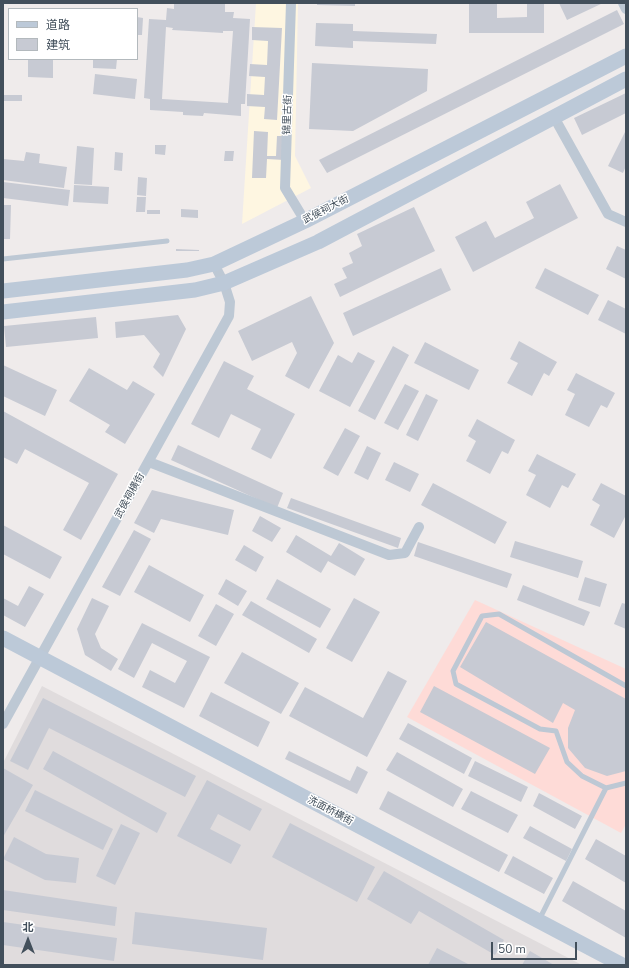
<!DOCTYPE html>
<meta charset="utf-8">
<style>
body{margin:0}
#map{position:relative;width:629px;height:968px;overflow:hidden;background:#efebeb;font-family:"Nunito Sans","Noto Sans SC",sans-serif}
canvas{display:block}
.frame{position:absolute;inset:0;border:4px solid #424f5b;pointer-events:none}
.legend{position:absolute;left:8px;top:8px;width:130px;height:52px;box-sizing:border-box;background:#fff;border:1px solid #b3b9bd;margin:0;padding:5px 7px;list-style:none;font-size:12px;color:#424f5b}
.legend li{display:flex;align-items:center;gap:8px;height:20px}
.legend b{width:20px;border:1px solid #b3b9bd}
.north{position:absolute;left:8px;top:920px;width:40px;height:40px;-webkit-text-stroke:3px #fff;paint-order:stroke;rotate:0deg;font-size:11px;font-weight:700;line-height:16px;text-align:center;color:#424f5b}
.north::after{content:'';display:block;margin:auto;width:14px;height:18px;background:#424f5b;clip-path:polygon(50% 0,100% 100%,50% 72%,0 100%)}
.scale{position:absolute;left:491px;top:942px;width:86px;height:18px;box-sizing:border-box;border:2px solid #424f5b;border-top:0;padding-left:5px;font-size:12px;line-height:14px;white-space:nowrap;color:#424f5b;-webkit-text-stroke:3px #fff;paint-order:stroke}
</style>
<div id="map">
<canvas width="629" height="968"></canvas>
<div class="frame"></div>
<ul class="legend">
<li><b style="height:5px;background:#bcc9d8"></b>道路</li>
<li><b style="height:11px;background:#c7cad3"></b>建筑</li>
</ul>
<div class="north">北</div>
<div class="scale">50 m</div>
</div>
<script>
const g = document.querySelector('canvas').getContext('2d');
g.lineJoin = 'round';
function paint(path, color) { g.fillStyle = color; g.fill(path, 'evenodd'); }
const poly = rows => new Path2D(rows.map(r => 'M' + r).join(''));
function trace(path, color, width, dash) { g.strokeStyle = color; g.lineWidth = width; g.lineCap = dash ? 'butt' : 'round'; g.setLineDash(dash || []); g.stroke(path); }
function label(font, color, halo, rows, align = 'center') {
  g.font = font + ' "Nunito Sans","Noto Sans SC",sans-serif'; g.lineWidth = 3; g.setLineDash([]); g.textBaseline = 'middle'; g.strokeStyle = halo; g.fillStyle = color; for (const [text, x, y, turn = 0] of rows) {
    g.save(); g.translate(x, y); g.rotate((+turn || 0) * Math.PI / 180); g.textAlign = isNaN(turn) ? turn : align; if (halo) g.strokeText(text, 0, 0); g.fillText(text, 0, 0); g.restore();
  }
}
paint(poly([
 [256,3,298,3,295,156,311,188,242,224]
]), '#fef6e1');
paint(poly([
 [42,686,582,965,3,965,3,763]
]), '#e0dcdd');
paint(poly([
 [475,600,626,669,626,824,621,833,407,717]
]), '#fedbd7');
paint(poly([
 [174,3,225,3,225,12,234,12,233,18,250,19,245,104,241,104,241,116,204,113,203,116,183,115,183,112,150,110,150,99,144,98,149,19,166,20,167,8,174,9],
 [166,27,173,28,172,30,223,33,223,31,233,31,228,103,162,99],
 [317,3,355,3,355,6,317,5],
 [469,3,497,3,497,18,527,17,527,3,544,3,544,33,469,33],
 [559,3,603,3,567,20],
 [617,10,624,24,327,173,319,160],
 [137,17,143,18,142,35,137,35],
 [316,23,353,24,353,31,437,34,436,44,353,41,353,48,315,46],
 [252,27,282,28,277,120,264,119,265,107,247,106,247,94,264,95,265,77,249,76,250,64,267,65,268,41,252,40],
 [28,59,53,59,53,78,28,77],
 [93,59,117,59,116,69,93,68],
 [312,63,428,69,427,91,353,131,309,129],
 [95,74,137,79,135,99,93,94],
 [626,93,626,113,582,135,574,118],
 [4,95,22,95,22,101,4,101],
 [626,130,626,166,623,173,608,166],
 [254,131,268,132,267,156,276,156,277,136,284,136,284,160,267,159,266,178,252,178],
 [155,145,166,145,165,155,155,154],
 [77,146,94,148,92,185,74,184],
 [225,151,234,151,233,161,224,161],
 [26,152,40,154,39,163,67,167,64,188,3,180,3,159,24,161],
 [115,152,123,153,122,171,114,170],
 [138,177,147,178,146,196,137,195],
 [3,182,70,190,68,206,3,198],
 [560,184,578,218,473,272,455,237,486,221,495,238,534,218,526,202],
 [74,185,109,187,108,204,73,202],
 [137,197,146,197,145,212,136,212],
 [3,205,11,205,10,239,3,239],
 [414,207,435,251,340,297,334,284,347,278,342,268,353,263,349,253,362,246,357,234],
 [181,209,198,210,198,218,181,217],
 [147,210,160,210,160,214,147,214],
 [617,246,626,250,626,279,606,269],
 [176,249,199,250,199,251,176,251],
 [441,268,451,290,353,336,343,313],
 [545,268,599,295,588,315,535,288],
 [311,296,334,343,309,389,285,376,297,353,292,342,252,361,238,331],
 [608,300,626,309,626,334,598,320],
 [178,315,186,329,163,377,153,367,160,354,144,335,116,338,115,322],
 [96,317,98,338,6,347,4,326],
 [519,341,557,362,549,376,544,373,532,396,507,383,518,363,510,359],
 [425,342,479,370,469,390,414,363],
 [393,346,409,355,375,420,358,411],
 [358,352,375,361,350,407,319,391,338,355,352,363],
 [224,361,254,376,247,389,295,414,271,459,251,449,261,429,231,414,219,438,191,424],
 [3,365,57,390,45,416,3,396],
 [89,368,127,390,133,381,155,394,125,444,105,432,110,425,69,401],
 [576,373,615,393,607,408,601,405,589,427,565,415,575,394,567,390],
 [405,384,419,391,398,430,384,423],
 [426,394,438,400,418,441,406,435],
 [3,411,118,474,81,540,63,530,89,483,25,449,17,464,3,457],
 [477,419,515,440,508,454,502,451,490,474,466,461,476,441,468,436],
 [345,428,360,436,338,476,323,468],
 [178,445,283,493,277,508,171,460],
 [367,446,381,453,368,480,354,473],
 [537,454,576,474,568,488,562,485,550,508,526,495,536,475,528,471],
 [394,462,419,474,410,492,385,480],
 [433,483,507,522,495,544,421,505],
 [601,483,626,496,626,515,614,538,590,525,600,505,592,500],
 [152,490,234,510,228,535,161,519,154,533,134,523],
 [291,498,401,538,398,548,287,508],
 [260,516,281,528,272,542,252,531],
 [3,525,62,557,50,579,3,554],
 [134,530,151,539,120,596,102,587],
 [296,535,331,556,339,543,365,559,355,576,328,561,321,573,286,552],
 [515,541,583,561,578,578,510,557],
 [418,542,512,574,507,588,414,556],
 [244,545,264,557,256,572,235,560],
 [149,565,204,595,190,622,134,592],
 [585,577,607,584,600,607,578,600],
 [226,579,247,591,238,606,218,594],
 [277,579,331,609,320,628,266,599],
 [523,585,590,612,584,626,517,600],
 [29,586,44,594,25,627,3,615,3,598,18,606],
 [92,598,109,606,95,634,101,648,118,659,111,671,85,655,77,629],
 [354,598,380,612,352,662,326,648],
 [251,601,317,639,309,653,242,615],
 [622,603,626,604,626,629,614,624],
 [216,604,234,614,216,646,198,636],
 [486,622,626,699,626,771,607,776,585,768,568,748,568,728,575,710,563,703,553,723,460,667],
 [142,623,210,657,184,708,142,687,150,670,175,683,187,661,152,643,134,678,118,669],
 [242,652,299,683,281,714,224,683],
 [388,671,407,681,367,757,289,716,305,687,363,718],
 [434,686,550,748,535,774,420,712],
 [211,692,270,722,258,747,199,716],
 [43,698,196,776,185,797,49,728,28,770,10,761],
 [408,723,472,758,464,774,399,739],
 [53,751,167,813,157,833,43,769],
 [289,751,350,781,357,766,368,772,357,794,285,759],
 [397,752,463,789,453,807,386,770],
 [475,761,528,787,521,802,468,776],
 [3,768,33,785,3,837],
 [207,780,262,809,250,831,218,814,210,829,241,845,231,864,177,836],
 [35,790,113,829,103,850,25,811],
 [388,791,508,855,499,872,379,809],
 [471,791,518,815,508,833,461,809],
 [539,793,582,816,575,829,533,806],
 [290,823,375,867,357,902,272,857],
 [121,824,140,833,115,885,96,876],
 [530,826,572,849,566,861,523,838],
 [14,837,46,854,79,858,76,883,45,880,3,859],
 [596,839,626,856,626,883,585,859],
 [513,856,553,878,544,894,504,873],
 [384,871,504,940,495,955,419,911,411,924,367,899],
 [573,881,626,911,626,938,562,901],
 [3,890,117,907,115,926,3,910],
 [135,912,267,928,263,960,132,944],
 [3,922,117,938,114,961,3,945],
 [437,948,470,965,428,965],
 [530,951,554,965,522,965]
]), '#c7cad3');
trace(poly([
 [3,259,167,241],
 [626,686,499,614,482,616,453,671,456,684,540,729,556,731,567,762,582,776,606,788,626,783],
 [539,920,606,788]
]), '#bdc8d4', 5);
trace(poly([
 [291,3,285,188,305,221],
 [623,3,626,9],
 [554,117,608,214,626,222],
 [149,462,389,555,405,553,419,527],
 [3,724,229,316,230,302,224,283,214,264]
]), '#bdc8d4', 10);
trace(poly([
 [3,291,187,270,214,264,305,221,626,56],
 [3,312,195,290,224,283,318,242,626,79],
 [3,638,622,965]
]), '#bcc9d8', 15);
label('10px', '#424f5b', '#fff', [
 ["锦里古街",288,115,-88],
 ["武侯祠大街",326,210,-27],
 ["武侯祠横街",130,496,-61],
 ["洗面桥横街",330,811,28]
]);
</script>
